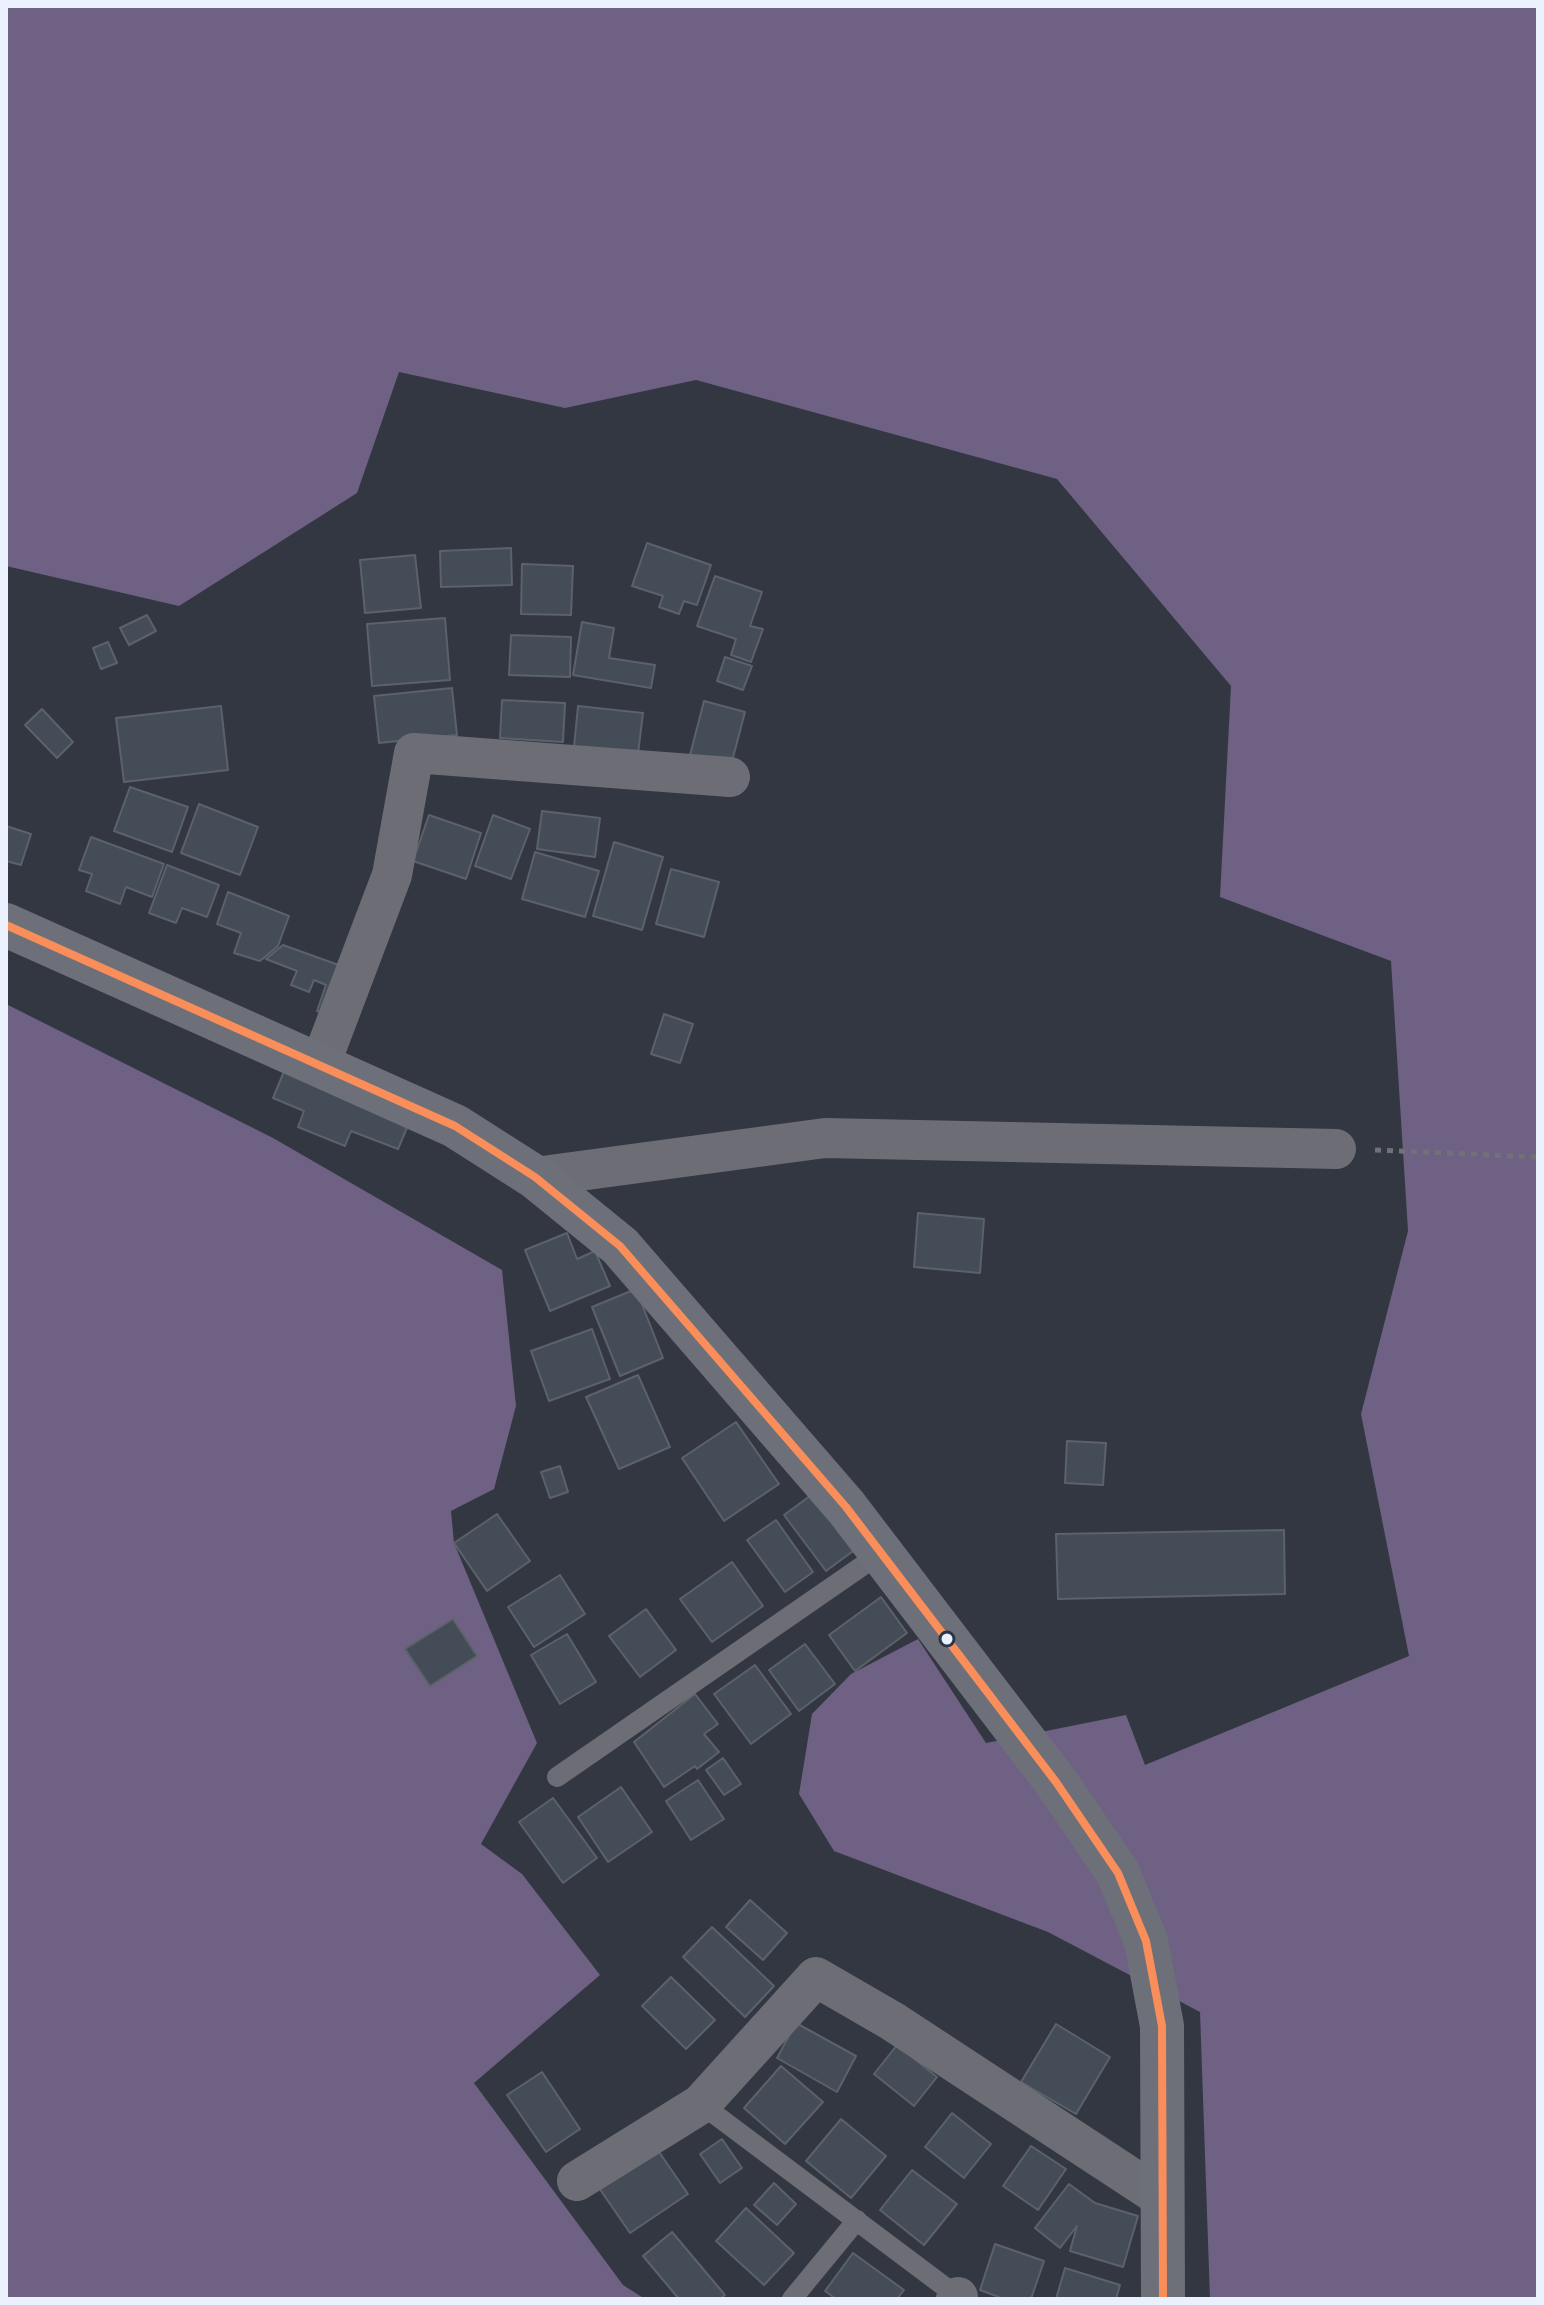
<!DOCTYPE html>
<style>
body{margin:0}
#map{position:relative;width:1544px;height:2305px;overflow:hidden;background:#323742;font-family:"Public Sans",sans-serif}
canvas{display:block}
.frame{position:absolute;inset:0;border:8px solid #eaf1fd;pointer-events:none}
</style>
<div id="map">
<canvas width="1544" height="2305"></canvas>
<div class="frame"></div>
</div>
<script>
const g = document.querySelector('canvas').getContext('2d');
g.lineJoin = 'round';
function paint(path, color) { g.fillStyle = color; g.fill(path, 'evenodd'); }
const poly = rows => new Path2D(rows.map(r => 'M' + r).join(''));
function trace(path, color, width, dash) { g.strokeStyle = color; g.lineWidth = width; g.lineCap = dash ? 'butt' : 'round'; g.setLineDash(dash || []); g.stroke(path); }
paint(poly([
 [6,6,1538,6,1538,2299,1210,2299,1200,2012,1048,1932,834,1851,799,1794,812,1714,851,1674,918,1639,986,1743,1126,1715,1145,1765,1409,1656,1361,1414,1408,1231,1391,961,1220,897,1231,686,1057,479,696,380,565,408,399,372,357,493,179,606,6,566],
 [6,1004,273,1138,502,1270,516,1406,494,1489,451,1511,454,1543,537,1743,481,1844,522,1874,600,1975,474,2083,623,2285,645,2299,6,2299]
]), '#6e6184');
const building = poly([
 [647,543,711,565,697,605,684,601,679,614,659,607,663,596,632,586,647,543],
 [511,548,512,585,441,587,440,551,511,548],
 [415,555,421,608,365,613,360,560,415,555],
 [522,564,573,566,571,615,521,614,522,564],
 [715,576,762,592,750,626,763,629,751,662,731,655,736,639,697,626,715,576],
 [147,615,156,631,129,645,120,628,147,615],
 [445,618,450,680,372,686,367,624,445,618],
 [582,622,614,628,609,658,655,665,651,688,573,675,582,622],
 [511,635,571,637,570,677,509,675,511,635],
 [108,642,117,663,101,669,93,648,108,642],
 [725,657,752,666,743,690,717,681,725,657],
 [452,688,457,735,379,743,374,696,452,688],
 [502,700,565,703,563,742,500,738,502,700],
 [704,701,745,712,730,769,689,759,704,701],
 [221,706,228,770,124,782,116,718,221,706],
 [578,706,643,713,638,754,574,747,578,706],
 [42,709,73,742,57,758,25,725,42,709],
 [130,787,188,807,172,852,114,831,130,787],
 [199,804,258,827,240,875,181,853,199,804],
 [542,811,600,818,595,857,537,849,542,811],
 [429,815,481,833,466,879,413,861,429,815],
 [493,815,530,829,511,879,475,866,493,815],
 [6,826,31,834,21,865,6,861,6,826],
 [91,837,164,864,152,897,126,887,120,904,86,891,92,874,79,870,91,837],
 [614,842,663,857,642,930,593,916,614,842],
 [535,852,599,871,585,917,522,899,535,852],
 [167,865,219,885,207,917,182,908,176,923,149,913,167,865],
 [671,869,719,882,704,937,656,924,671,869],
 [228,892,289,916,278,946,260,961,234,953,241,933,217,924,228,892],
 [283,945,347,968,330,1016,317,1011,326,985,314,980,309,992,291,985,297,971,266,959,283,945],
 [664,1014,693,1024,680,1063,651,1054,664,1014],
 [285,1069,411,1118,398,1149,351,1131,345,1146,298,1127,304,1111,273,1098,285,1069],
 [918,1213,984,1219,980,1273,914,1267,918,1213],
 [567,1233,577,1259,595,1251,610,1286,550,1311,525,1250,567,1233],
 [636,1289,663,1358,620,1376,592,1307,636,1289],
 [592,1329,610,1379,549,1401,531,1351,592,1329],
 [638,1375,670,1447,619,1469,586,1397,638,1375],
 [736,1422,779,1484,724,1521,682,1458,736,1422],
 [1067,1441,1106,1443,1103,1485,1065,1483,1067,1441],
 [560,1466,568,1492,550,1498,541,1472,560,1466],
 [814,1493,856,1549,826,1571,784,1515,814,1493],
 [497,1514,530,1561,487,1591,454,1543,497,1514],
 [776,1520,813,1572,785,1592,747,1540,776,1520],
 [1284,1530,1285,1594,1058,1599,1056,1534,1284,1530],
 [732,1562,763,1606,712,1642,680,1599,732,1562],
 [560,1575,585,1614,534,1647,508,1607,560,1575],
 [881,1597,907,1633,855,1671,829,1635,881,1597],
 [646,1609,676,1650,640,1677,609,1636,646,1609],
 [453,1619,477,1656,430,1686,405,1649,453,1619],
 [567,1634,596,1682,560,1704,531,1655,567,1634],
 [805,1644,835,1684,799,1711,769,1670,805,1644],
 [755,1665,791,1714,751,1744,714,1694,755,1665],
 [695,1694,718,1724,704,1734,719,1752,697,1769,695,1766,664,1787,634,1742,695,1694],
 [723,1758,741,1784,724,1795,706,1770,723,1758],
 [698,1780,724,1819,691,1840,666,1801,698,1780],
 [621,1787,652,1832,608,1862,578,1817,621,1787],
 [553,1798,597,1858,563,1883,519,1822,553,1798],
 [750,1900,787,1933,763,1960,726,1927,750,1900],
 [712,1927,774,1986,745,2017,683,1957,712,1927],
 [671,1977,715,2020,686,2049,642,2006,671,1977],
 [796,2023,856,2056,837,2092,777,2058,796,2023],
 [1056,2024,1110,2057,1076,2114,1021,2082,1056,2024],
 [897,2045,937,2077,914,2106,874,2074,897,2045],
 [781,2066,823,2102,785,2144,744,2108,781,2066],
 [542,2072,580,2129,546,2152,507,2095,542,2072],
 [952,2113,991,2144,964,2178,925,2147,952,2113],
 [841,2119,886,2156,851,2198,806,2161,841,2119],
 [722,2139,742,2168,720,2183,700,2154,722,2139],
 [655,2146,688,2194,630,2233,597,2185,655,2146],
 [1031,2146,1066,2169,1038,2210,1003,2186,1031,2146],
 [912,2170,957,2204,924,2245,880,2210,912,2170],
 [774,2183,796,2204,777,2225,754,2205,774,2183],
 [1069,2184,1095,2203,1138,2216,1123,2267,1070,2251,1077,2226,1060,2248,1035,2228,1069,2184],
 [746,2208,794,2253,764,2285,716,2241,746,2208],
 [672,2232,725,2295,720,2299,679,2299,643,2256,672,2232],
 [995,2244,1044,2261,1031,2299,1004,2299,980,2290,995,2244],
 [853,2253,904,2290,897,2299,836,2299,825,2291,853,2253],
 [1065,2268,1120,2285,1116,2299,1056,2299,1065,2268]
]);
paint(building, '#444d57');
trace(building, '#5c616a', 2);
trace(poly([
 [1375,1150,1538,1157]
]), '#707278', 5, [6, 6]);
trace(poly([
 [557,1777,881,1553],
 [701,2104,961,2299],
 [792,2299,857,2220]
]), '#6d6e75', 20);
trace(poly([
 [320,1065,392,875,414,753,730,777],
 [535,1177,825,1138,1336,1149],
 [577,2181,701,2104,816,1977,892,2021,1162,2198],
 [956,2299,958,2297]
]), '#6d6e75', 40);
trace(poly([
 [6,925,455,1126,535,1177,620,1246,846,1507,1056,1782,1118,1873,1146,1941,1162,2026,1163,2299]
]), '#6e7079', 44);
trace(poly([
 [6,925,455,1126,535,1177,620,1246,846,1507,1056,1782,1118,1873,1146,1941,1162,2026,1163,2299]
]), '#fa8e5a', 8);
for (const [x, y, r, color] of [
 [947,1639,7,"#eaf1fd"]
]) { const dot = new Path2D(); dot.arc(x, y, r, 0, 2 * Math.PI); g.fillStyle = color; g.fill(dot); trace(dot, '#2c3548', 3); }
</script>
